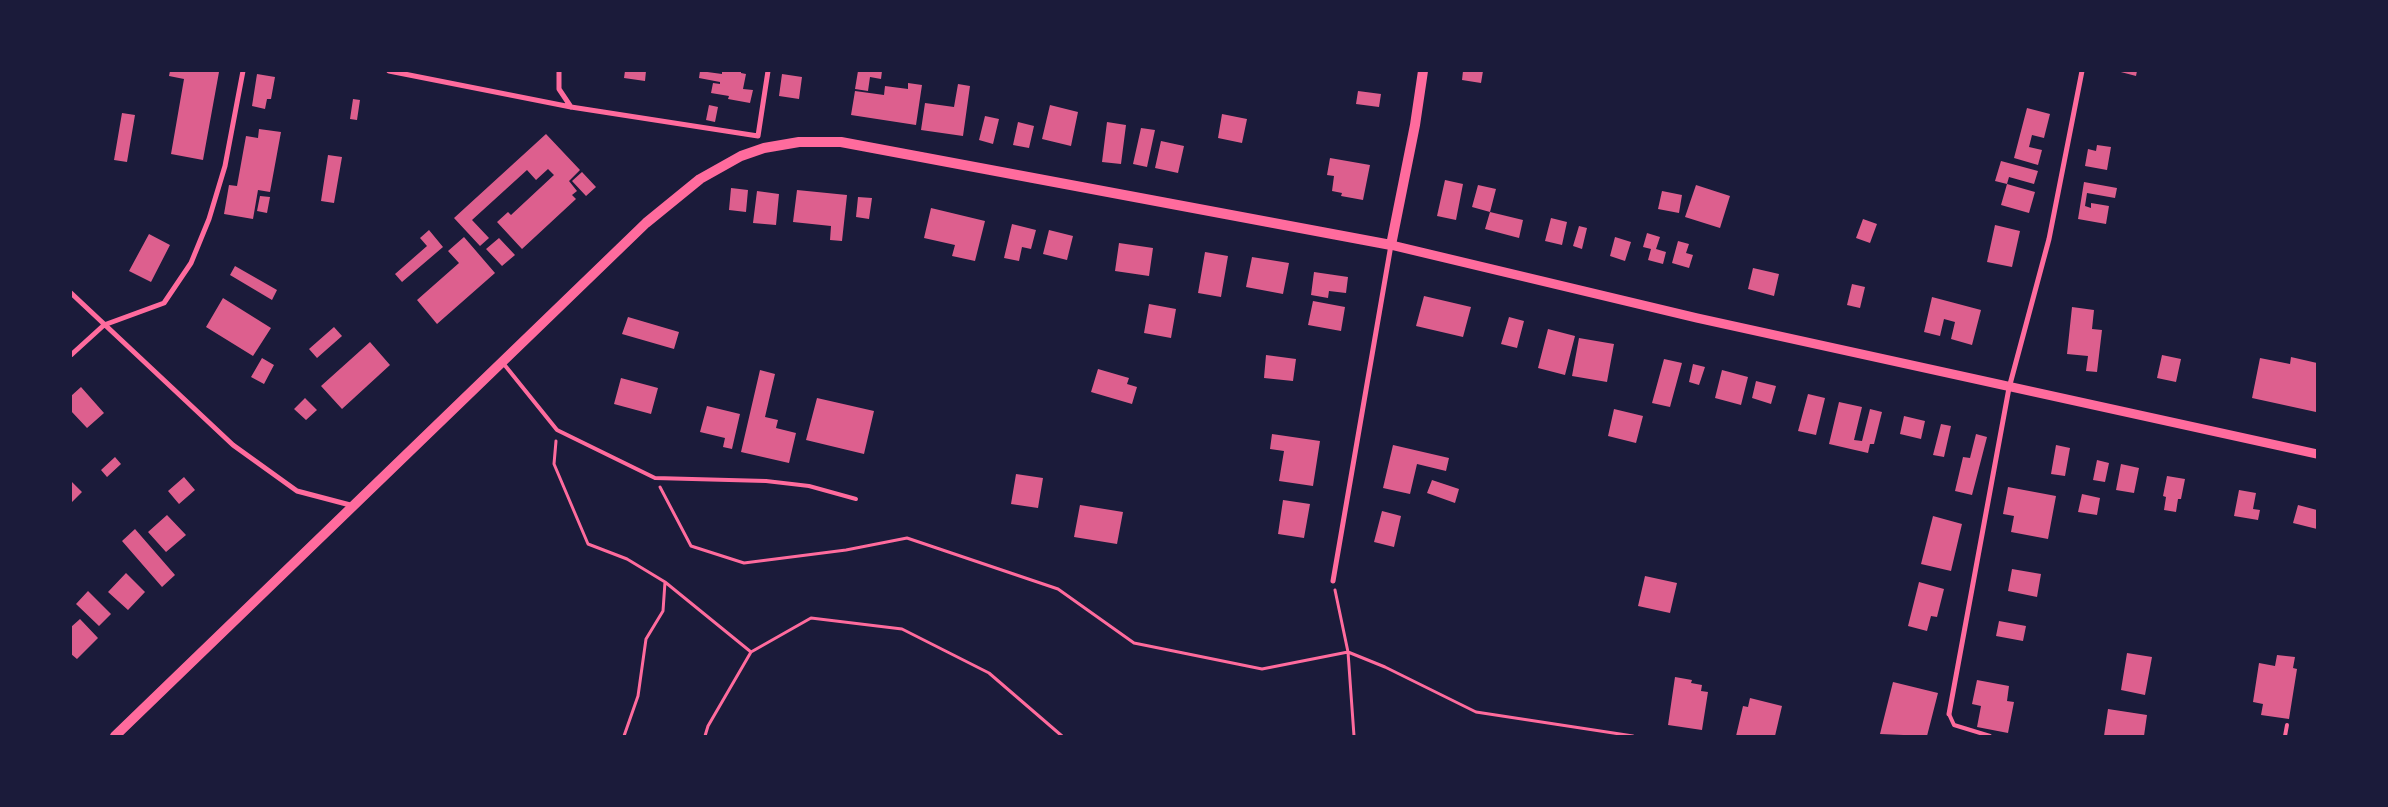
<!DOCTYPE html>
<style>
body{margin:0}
#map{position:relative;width:2388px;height:807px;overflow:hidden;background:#1b1b3a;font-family:"Fira Sans",sans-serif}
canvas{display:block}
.frame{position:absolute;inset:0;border:72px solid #1b1b3a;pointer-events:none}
</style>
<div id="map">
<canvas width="2388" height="807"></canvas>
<div class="frame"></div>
</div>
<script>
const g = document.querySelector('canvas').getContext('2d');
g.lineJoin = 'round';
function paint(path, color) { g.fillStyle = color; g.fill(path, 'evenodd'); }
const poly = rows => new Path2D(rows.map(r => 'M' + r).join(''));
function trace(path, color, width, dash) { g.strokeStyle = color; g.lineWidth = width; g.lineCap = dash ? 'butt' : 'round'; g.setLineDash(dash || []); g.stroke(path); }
paint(poly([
 [170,71,219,72,203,160,171,154,184,79,169,76],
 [625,71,646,71,645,81,624,78],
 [700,71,722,74,722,71,741,71,741,73,746,74,743,89,753,90,750,103,728,99,729,96,711,93,713,83,720,84,720,82,699,78],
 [858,71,882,71,881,79,870,77,868,91,855,89],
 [1463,71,1483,71,1481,83,1462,80],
 [2117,71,2137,71,2136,76],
 [257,74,275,77,271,99,267,99,265,109,252,106],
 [782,74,802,77,799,99,779,96],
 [908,83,922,85,916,125,851,115,855,91,884,95,885,86,908,89],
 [958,84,970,86,963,136,921,130,925,103,954,107],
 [1358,91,1381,94,1379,107,1356,104],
 [353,99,360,100,357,120,350,119],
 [709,105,718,107,715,122,706,120],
 [1050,105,1078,112,1071,146,1042,139],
 [2027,108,2050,114,2044,138,2032,135,2029,147,2042,150,2038,165,2014,158],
 [122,113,135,115,127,162,114,160],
 [1222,114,1247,119,1242,143,1218,138],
 [985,116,999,119,993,144,979,140],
 [1018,122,1034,126,1029,148,1013,145],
 [1107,122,1126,125,1121,164,1102,162],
 [1141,128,1155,130,1147,167,1133,164],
 [259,129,281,132,270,192,258,190,253,219,224,214,229,185,237,186,246,136,258,138],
 [546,134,580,170,569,181,577,191,572,195,576,199,522,249,497,222,508,212,511,215,554,175,548,169,536,180,527,170,472,220,489,238,480,246,454,218],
 [1161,141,1184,146,1178,173,1155,168],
 [2097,145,2111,147,2107,170,2085,166,2088,149,2096,151],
 [328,155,342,157,334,203,321,201],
 [1330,158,1370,165,1363,200,1341,196,1342,193,1332,191,1334,176,1327,175],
 [2001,161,2038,171,2034,184,2009,177,2007,184,1995,181],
 [582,172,596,187,586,196,572,181],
 [1445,180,1463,184,1456,220,1437,216],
 [2084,182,2117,188,2115,198,2087,193,2085,206,2091,208,2091,203,2109,206,2106,224,2078,219],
 [2007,184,2035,192,2029,213,2001,205],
 [1478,185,1496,189,1490,212,1472,207],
 [1696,185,1730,196,1720,228,1685,217],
 [731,188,748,190,746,212,729,210],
 [797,190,847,195,842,241,830,240,831,226,793,222],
 [757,191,779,194,776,225,753,223],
 [1662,191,1682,195,1679,213,1658,209],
 [260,196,270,197,267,213,257,211],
 [858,197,872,198,869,219,856,217],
 [931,208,985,221,975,261,952,256,955,245,924,238],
 [1490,212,1523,220,1519,238,1485,229],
 [1551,218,1567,222,1562,245,1545,241],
 [1863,219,1877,224,1870,243,1856,238],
 [1012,224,1036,230,1031,249,1022,247,1019,261,1004,258],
 [1995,225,2020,231,2012,267,1987,262],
 [1579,226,1587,228,1582,249,1573,246],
 [429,230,443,247,402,282,395,274,427,246,420,238],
 [1049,230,1073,236,1067,260,1043,254],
 [1647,233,1660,237,1656,249,1666,252,1663,264,1648,260,1651,249,1643,247],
 [149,234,170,245,151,282,129,271],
 [464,237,495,273,437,324,417,300,459,263,448,251],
 [1615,237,1631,242,1625,261,1610,256],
 [499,238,515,255,502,266,486,249],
 [1678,241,1689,244,1686,253,1693,255,1689,268,1672,263],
 [1119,243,1153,248,1149,276,1115,271],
 [1205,252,1228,256,1221,297,1198,293],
 [1252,257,1289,263,1283,294,1246,287],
 [235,266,277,290,272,300,230,275],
 [1753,268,1779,274,1774,296,1748,289],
 [1314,272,1348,277,1346,293,1329,291,1328,298,1311,295],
 [1852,284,1865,287,1860,308,1847,305],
 [1424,296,1471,307,1463,337,1416,326],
 [1932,297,1981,310,1972,345,1951,339,1955,322,1944,319,1940,336,1924,332],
 [223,298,271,328,253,356,206,327],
 [1313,301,1345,307,1341,331,1308,325],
 [1149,304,1176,309,1171,338,1144,333],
 [2072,307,2094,310,2092,329,2102,330,2097,372,2086,371,2088,356,2067,354],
 [628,317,679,332,674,349,622,334],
 [1509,317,1524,321,1517,348,1501,344],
 [334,327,342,336,317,358,309,349],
 [1548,329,1575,336,1565,375,1538,368],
 [1579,338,1614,344,1607,382,1572,376],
 [370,342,390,365,342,409,321,386],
 [1266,355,1296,359,1293,381,1264,378],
 [2162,355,2181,359,2176,382,2157,378],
 [2291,357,2317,363,2316,412,2252,398,2260,358,2290,364],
 [262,358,274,365,264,384,251,377],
 [1664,359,1682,363,1670,407,1652,403],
 [1693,364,1705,367,1699,385,1689,382],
 [1098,369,1129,378,1127,384,1137,387,1132,404,1091,392],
 [760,370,775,374,765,417,778,420,776,428,796,433,789,463,741,452],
 [1722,370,1748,377,1741,405,1715,398],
 [621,378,658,388,651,414,614,404],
 [1756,381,1776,386,1771,404,1752,398],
 [81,387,104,413,87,428,71,411,71,396],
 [1808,394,1825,398,1816,435,1798,431],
 [305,398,317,410,306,420,294,409],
 [817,398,874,411,864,454,806,440],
 [1839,402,1862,407,1854,440,1862,441,1870,409,1882,412,1874,444,1870,444,1868,453,1829,444],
 [707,406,740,414,732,449,723,447,725,438,700,432],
 [1614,409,1643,416,1636,443,1608,436],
 [1904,416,1925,421,1921,439,1900,434],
 [1941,424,1951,426,1944,457,1933,455],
 [1272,434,1320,441,1313,486,1279,481,1284,451,1270,449],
 [1976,434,1987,437,1972,495,1955,491,1963,457,1970,458],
 [1393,445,1449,458,1446,471,1417,464,1410,494,1383,488],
 [2056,445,2070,448,2065,476,2051,474],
 [115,457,121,464,107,477,101,470],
 [2097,460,2109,463,2105,482,2093,480],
 [2121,464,2139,468,2134,493,2116,490],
 [1016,474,1043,478,1038,508,1011,504],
 [2167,476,2185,479,2181,499,2178,499,2176,512,2164,510,2166,497,2163,496],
 [184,477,195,490,179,504,168,491],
 [1432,480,1459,489,1455,503,1427,493],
 [71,481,82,492,71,503],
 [2008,487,2056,496,2048,539,2011,532,2014,516,2003,514],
 [2239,490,2256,493,2253,509,2260,510,2258,520,2234,516],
 [2082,494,2100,498,2097,515,2078,512],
 [1283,500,1310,504,1304,538,1278,534],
 [1080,505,1123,512,1117,544,1074,537],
 [2298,505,2317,510,2317,529,2293,523],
 [1382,511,1401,516,1394,547,1374,542],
 [167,515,186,535,166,552,148,532],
 [1933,516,1962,524,1951,571,1921,564],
 [135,529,175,575,162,587,122,541],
 [2012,569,2041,574,2037,597,2008,591],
 [126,573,145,592,128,610,108,592],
 [1645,576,1677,583,1670,613,1638,606],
 [1919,582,1944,589,1937,617,1931,616,1927,631,1908,626],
 [88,591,111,614,99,626,76,604],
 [80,619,98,638,77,659,71,654,71,627],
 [1999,621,2026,626,2023,641,1996,636],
 [2127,653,2152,657,2145,695,2121,690],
 [2277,655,2295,657,2293,668,2297,669,2289,719,2261,715,2263,704,2253,702,2259,663,2275,666],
 [1675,677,1692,680,1691,683,1702,685,1701,691,1708,692,1702,730,1668,725],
 [1977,680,2009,686,2007,701,2014,702,2008,733,1977,727,1981,706,1972,704],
 [1893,682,1938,693,1927,736,1880,734],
 [1750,698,1782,706,1775,736,1736,736,1743,706,1748,707],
 [2108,709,2147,715,2144,736,2104,736]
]), '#dd5f8e');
trace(poly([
 [556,441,554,464,588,544,627,559,665,582,663,611,646,639,638,696,624,736],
 [660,487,691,546,744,563,846,550,907,538,1058,589,1134,643,1262,669,1348,652,1385,667,1476,712,1633,736],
 [665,582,751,652,811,618,902,629,989,673,1062,736],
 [1335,590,1348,652,1354,736],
 [705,736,708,726,751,652]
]), '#ff6b9d', 3);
trace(poly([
 [503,363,557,430,655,478,766,481,809,486,856,499],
 [1949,714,1954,725,1990,736],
 [2285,736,2287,725]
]), '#ff6b9d', 4);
trace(poly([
 [389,71,571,107,758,136],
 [559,71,559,89,571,107],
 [758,136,768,71],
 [71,293,233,445,297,491,354,506],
 [71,355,104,325,164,303,191,263,209,219,225,166,243,71],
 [1333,581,1391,245],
 [1949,714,2009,388,2049,239,2082,71]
]), '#ff6b9d', 5);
trace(poly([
 [1391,245,1697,318,2317,454]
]), '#ff6b9d', 9);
trace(poly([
 [115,736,646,223,700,179,741,156,764,148,799,142,841,142,1391,245,1415,125,1423,71]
]), '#ff6b9d', 10);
</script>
